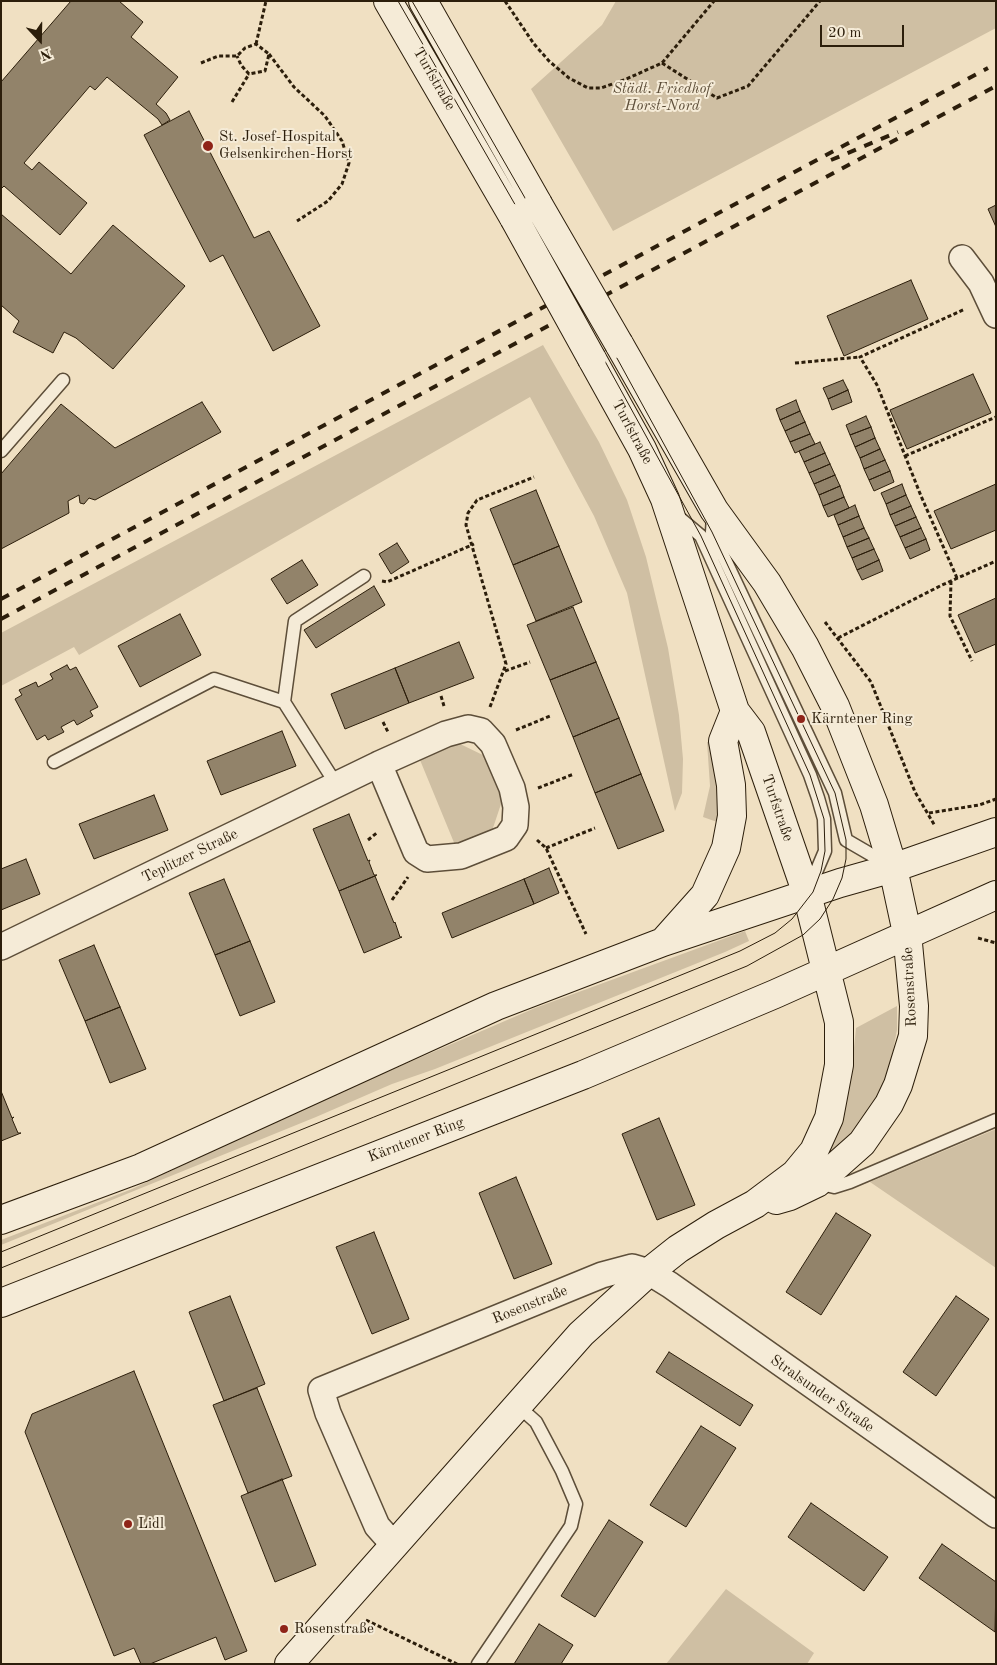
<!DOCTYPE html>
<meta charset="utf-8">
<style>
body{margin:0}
#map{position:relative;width:997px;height:1665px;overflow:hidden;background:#f0e0c2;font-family:"Old Standard TT",serif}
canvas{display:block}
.frame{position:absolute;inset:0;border:2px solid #2c1e0b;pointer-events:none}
.north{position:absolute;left:15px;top:15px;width:50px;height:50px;-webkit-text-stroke:4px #f5ebd7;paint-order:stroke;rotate:159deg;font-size:14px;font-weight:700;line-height:20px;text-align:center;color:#2c1e0b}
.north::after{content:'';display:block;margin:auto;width:18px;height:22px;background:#2c1e0b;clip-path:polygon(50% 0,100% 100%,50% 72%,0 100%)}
.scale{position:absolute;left:820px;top:25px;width:84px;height:22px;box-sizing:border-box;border:2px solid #2c1e0b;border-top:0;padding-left:6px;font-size:15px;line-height:18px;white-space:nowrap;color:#2c1e0b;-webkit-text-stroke:4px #f5ebd7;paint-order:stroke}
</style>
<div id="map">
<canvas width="997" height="1665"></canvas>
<div class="frame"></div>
<div class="north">N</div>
<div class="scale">20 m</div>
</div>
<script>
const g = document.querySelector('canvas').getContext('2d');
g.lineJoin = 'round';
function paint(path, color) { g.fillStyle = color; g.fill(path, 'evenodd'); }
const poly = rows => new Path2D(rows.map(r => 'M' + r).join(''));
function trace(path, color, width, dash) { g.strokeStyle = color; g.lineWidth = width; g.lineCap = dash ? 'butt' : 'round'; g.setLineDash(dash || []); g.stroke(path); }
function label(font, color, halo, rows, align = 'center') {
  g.font = font + ' "Old Standard TT",serif'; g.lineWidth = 4; g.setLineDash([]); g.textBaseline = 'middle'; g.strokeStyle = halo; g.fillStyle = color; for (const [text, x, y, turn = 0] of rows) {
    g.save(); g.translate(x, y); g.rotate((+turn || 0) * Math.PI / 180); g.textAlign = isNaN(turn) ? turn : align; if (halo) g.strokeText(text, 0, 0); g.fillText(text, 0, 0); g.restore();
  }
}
paint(poly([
 [616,1,996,1,996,28,613,231,531,89,602,25],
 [543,345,599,442,627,500,646,557,668,648,679,715,683,759,682,793,675,811,627,593,594,516,530,397,79,655,74,647,1,686,1,633],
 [456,742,487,757,503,798,492,831,455,845,420,760],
 [707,742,710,742,721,787,720,823,703,817,710,786],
 [745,931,749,941,725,952,435,1069,392,1084,316,1117,1,1245,1,1240,132,1189,324,1099,535,1008],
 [897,1006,897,1030,888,1077,860,1130,828,1157,827,1151,843,1109,853,1057,856,1028],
 [996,1129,996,1268,870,1182],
 [726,1589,814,1653,807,1664,666,1664]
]), '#cfbfa3');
const building = poly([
 [71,1,119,1,143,22,131,37,178,77,156,104,166,113,170,120,162,125,158,119,107,77,95,90,90,86,24,163,32,170,39,162,87,203,60,235,4,186,1,189,1,82,71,1],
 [189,111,254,238,269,231,320,326,273,351,223,255,210,262,144,135,189,111],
 [996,205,996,227,988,209,996,205],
 [1,214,71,274,113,225,185,286,113,369,76,338,64,332,53,353,13,332,19,321,1,305,1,214],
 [911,280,928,319,844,356,827,316,911,280],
 [973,374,991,413,907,449,890,410,973,374],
 [843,380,848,390,828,399,823,388,843,380],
 [848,390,852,402,832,410,828,399,848,390],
 [796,400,800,411,780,420,776,409,796,400],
 [202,402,221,432,95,500,89,498,84,504,80,503,79,495,68,501,69,513,1,549,1,474,61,404,115,448,202,402],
 [800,411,805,422,785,431,780,420,800,411],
 [866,416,871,427,850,435,846,425,866,416],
 [805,422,810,434,790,442,785,431,805,422],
 [871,427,875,438,855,447,850,435,871,427],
 [810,434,815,444,795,453,790,442,810,434],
 [875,438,880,449,860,458,855,447,875,438],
 [820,442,825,453,804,462,799,451,820,442],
 [880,449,885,460,864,469,860,458,880,449],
 [825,453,830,464,809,473,804,462,825,453],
 [885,460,890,471,869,480,864,469,885,460],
 [830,464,835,475,814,484,809,473,830,464],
 [890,471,894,482,874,491,869,480,890,471],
 [835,475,840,486,819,495,814,484,835,475],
 [902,484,906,495,886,504,881,493,902,484],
 [996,484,996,530,951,549,934,511,996,484],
 [840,486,844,497,823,506,819,495,840,486],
 [536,490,559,546,513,565,490,509,536,490],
 [906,495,911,506,890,515,886,504,906,495],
 [844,497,849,508,828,517,823,506,844,497],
 [855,505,859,516,838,525,834,515,855,505],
 [911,506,916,517,895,526,890,515,911,506],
 [859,516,864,528,843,537,838,525,859,516],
 [916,517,921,528,900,537,895,526,916,517],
 [864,528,869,538,847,547,843,537,864,528],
 [921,528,926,539,905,548,900,537,921,528],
 [869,538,874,549,852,558,847,547,869,538],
 [926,539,930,550,910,559,905,548,926,539],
 [397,543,409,562,391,574,379,554,397,543],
 [559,546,582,602,536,621,513,565,559,546],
 [874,549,879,560,857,570,852,558,874,549],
 [302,560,318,585,287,604,271,579,302,560],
 [879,560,883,571,862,580,857,570,879,560],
 [374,586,385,605,316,648,304,630,374,586],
 [996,598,996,644,975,653,958,615,996,598],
 [573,607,596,662,550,680,527,625,573,607],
 [180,614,201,655,140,687,118,646,180,614],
 [459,642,474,678,409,703,395,668,459,642],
 [596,662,619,718,573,737,550,680,596,662],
 [67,665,70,670,76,667,98,707,90,711,93,716,77,725,74,720,61,727,64,732,48,740,45,735,37,740,15,699,22,695,19,690,36,682,38,687,53,679,50,674,67,665],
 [395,668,409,703,345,729,331,694,395,668],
 [619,718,641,774,595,793,573,737,619,718],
 [282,731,296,766,221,795,207,761,282,731],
 [641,774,664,831,618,849,595,793,641,774],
 [154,795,168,830,94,859,79,824,154,795],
 [349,814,368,861,370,860,369,862,374,875,377,875,339,891,313,829,349,814],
 [26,859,40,894,1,910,1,869,26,859],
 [549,868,559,893,534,904,524,879,549,868],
 [375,876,394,923,395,922,400,937,402,937,364,953,339,891,375,876],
 [224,879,250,941,215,955,189,893,224,879],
 [524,879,534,904,452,938,442,913,524,879],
 [250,941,275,1002,240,1016,215,955,250,941],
 [94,945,120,1007,85,1021,59,960,94,945],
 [120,1007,146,1069,110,1083,85,1021,120,1007],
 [1,1091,12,1118,14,1117,12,1119,18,1133,21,1133,1,1141,1,1091],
 [659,1118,695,1205,657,1220,622,1134,659,1118],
 [516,1177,552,1264,514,1279,479,1193,516,1177],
 [836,1213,871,1235,821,1315,786,1292,836,1213],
 [374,1232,409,1319,372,1334,336,1247,374,1232],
 [230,1296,265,1384,224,1401,189,1312,230,1296],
 [956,1296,989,1319,936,1396,903,1372,956,1296],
 [669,1352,753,1405,740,1426,656,1372,669,1352],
 [134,1371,247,1651,225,1660,216,1637,150,1664,141,1664,134,1648,114,1656,25,1432,32,1414,134,1371],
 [257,1388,292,1476,248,1493,213,1405,257,1388],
 [701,1426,736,1448,686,1527,650,1505,701,1426],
 [282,1479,316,1565,275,1582,241,1496,282,1479],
 [811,1503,888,1557,864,1591,788,1537,811,1503],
 [609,1520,643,1542,595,1617,561,1596,609,1520],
 [942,1544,996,1582,995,1632,919,1578,942,1544],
 [539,1624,573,1645,561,1664,514,1664,539,1624]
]);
paint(building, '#92836a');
trace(building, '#2c1e0b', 1);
const lane = poly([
 [1,451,63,380],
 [676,515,701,536,810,775,818,798,824,819,825,851,808,891],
 [713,516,712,532,835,793,846,840,889,865],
 [284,702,295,621,364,576],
 [54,762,214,679,284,702,336,784],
 [817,1183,834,1187,850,1182,996,1120],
 [478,1664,571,1526,576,1504,562,1471,536,1422,517,1405]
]);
const street = poly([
 [962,258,981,283,996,315],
 [1,947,379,764,446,734,468,728,481,731,493,744,512,788,516,807,515,825,506,838,461,856,427,859,416,852,379,764],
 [393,1544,377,1526,328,1413,321,1390,602,1275,632,1267,649,1272,670,1285,996,1515]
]);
const secondary = poly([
 [388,1,514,218],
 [423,1,538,204],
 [619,344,714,510,767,583,805,647,835,706,874,805,893,868,907,933,914,1006,913,1036,898,1085,889,1104,862,1143,817,1183,790,1196,776,1200],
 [664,941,705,895,726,848,732,816,731,785,723,741,735,711],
 [1,1220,141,1168,496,1006,663,942,840,883,893,868,996,832],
 [1,1303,583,1075,775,994,996,895],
 [289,1664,581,1334,649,1272,678,1249,716,1225,755,1204,795,1174,814,1151,829,1118,839,1065,839,1022,807,894,751,732,735,711,665,499,642,449,592,359]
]);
trace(lane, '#5d4e39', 15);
trace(street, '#5d4e39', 28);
trace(secondary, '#2c1e0b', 30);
trace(poly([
 [505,1,534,44,549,61,569,78,588,88,601,88,624,80,662,63,714,1],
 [256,44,266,1],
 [269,54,294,87,325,116,342,141,349,163,342,184,328,201,297,221],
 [201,63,218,56,237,56,245,48,256,44,269,54,265,71,249,74,241,65,237,56],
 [662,63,717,98,748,86,820,1],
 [232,102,249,74],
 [795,363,860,357],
 [905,456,996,417],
 [957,578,921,496,877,385,860,357,965,309],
 [382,581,387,582,474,544],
 [951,581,950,616,972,661],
 [825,622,871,682,915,792,935,826],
 [838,638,942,585,996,561],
 [505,671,530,662],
 [441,696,444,706],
 [490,707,506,664,466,525,468,513,477,500,534,477],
 [383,722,388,732],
 [516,730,550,716],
 [538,788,574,774],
 [929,813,979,805,996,799],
 [368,840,378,832],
 [537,840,546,848,586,934],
 [546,848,595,828],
 [392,900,408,877],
 [978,938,996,943],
 [366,1620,457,1664]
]), '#2c1e0b', 3, [4, 2.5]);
trace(lane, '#f5ebd7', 12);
trace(street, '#f5ebd7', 25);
trace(secondary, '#f5ebd7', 28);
trace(poly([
 [1,1252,740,951,775,933,792,919,813,892,821,871,825,851,824,819,810,775,701,536,601,354,398,1],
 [1,1268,747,966,803,935,820,919,833,899,842,878,846,859,846,840,835,793,712,532,618,360,412,1]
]), '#2c1e0b', 1);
trace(poly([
 [831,160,898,132],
 [1,599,988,68],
 [1,619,996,86]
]), '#2c1e0b', 4, [9, 9]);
const secondaryBridge = poly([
 [538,204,619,344],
 [514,218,592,359]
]);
trace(secondaryBridge, '#2c1e0b', 30, []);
trace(secondaryBridge, '#f5ebd7', 28);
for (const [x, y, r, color] of [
 [208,146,6,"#8f2418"],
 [801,719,5,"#8f2418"],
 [128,1524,5,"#8f2418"],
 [284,1629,5,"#8f2418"]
]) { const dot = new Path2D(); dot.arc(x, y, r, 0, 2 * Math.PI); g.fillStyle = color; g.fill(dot); trace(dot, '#f5ebd7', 2); }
label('15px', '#2c1e0b', '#f5ebd7', [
 ["Turfstraße",434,79,60],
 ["Turfstraße",632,432,62],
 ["Turfstraße",777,808,71],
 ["Teplitzer Straße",190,856,-26],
 ["Rosenstraße",910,987,-93],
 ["Kärntener Ring",416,1140,-21],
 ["Rosenstraße",530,1305,-22],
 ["Stralsunder Straße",822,1394,35]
]);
label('italic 15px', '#5d4e39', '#f5ebd7', [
 ["Städt. Friedhof",662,89],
 ["Horst-Nord",662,106]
]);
label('15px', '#2c1e0b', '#f5ebd7', [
 ["St. Josef-Hospital",219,137],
 ["Gelsenkirchen-Horst",219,154],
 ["Kärntener Ring",811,719],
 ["Lidl",138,1524],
 ["Rosenstraße",294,1629]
], 'left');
</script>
